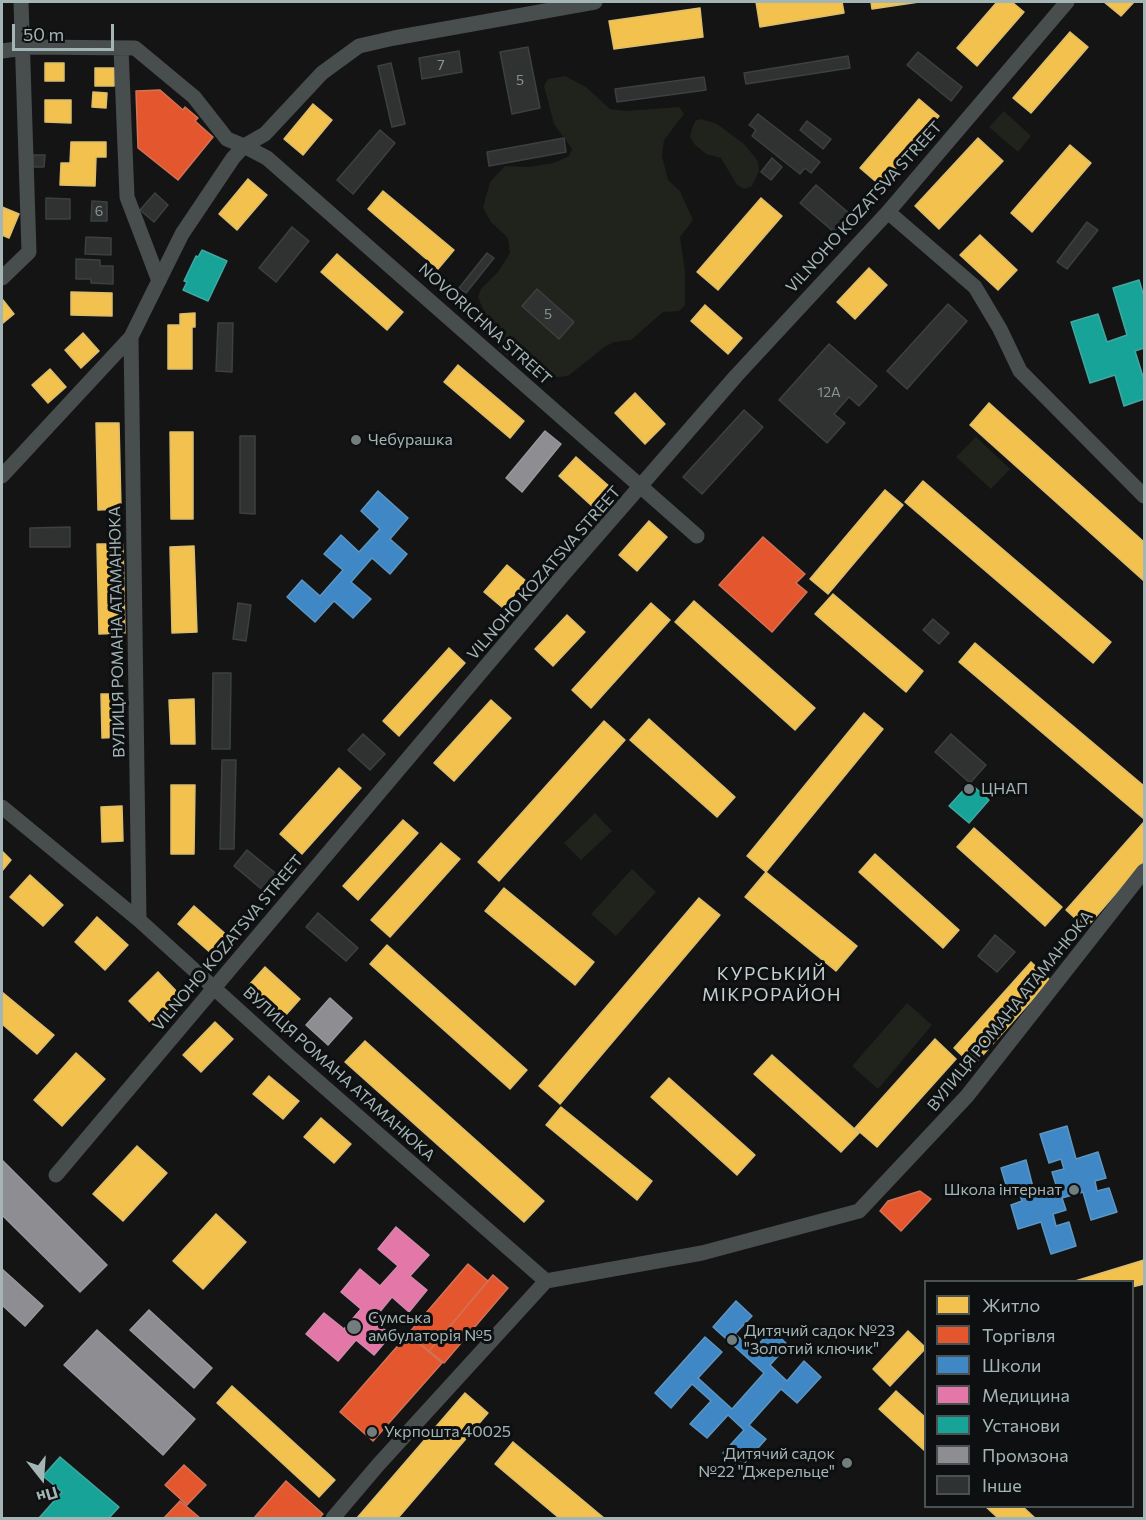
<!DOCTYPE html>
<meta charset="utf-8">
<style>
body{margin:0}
#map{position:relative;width:1146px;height:1520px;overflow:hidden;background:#141414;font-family:Commissioner,sans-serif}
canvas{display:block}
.frame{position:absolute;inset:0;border:3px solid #a4b5b6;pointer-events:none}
.legend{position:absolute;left:924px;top:1280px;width:210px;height:228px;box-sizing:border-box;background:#0e0f10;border:2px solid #4a5152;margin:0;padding:8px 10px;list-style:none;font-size:18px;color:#a4b5b6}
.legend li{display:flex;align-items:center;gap:12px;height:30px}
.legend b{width:30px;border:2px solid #4a5152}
.north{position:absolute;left:12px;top:1448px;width:60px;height:60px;-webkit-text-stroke:4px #0e0f10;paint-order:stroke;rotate:163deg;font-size:16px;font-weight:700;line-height:24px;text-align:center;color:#a4b5b6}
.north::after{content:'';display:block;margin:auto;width:21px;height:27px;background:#a4b5b6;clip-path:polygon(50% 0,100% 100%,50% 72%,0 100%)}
.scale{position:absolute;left:12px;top:24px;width:102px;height:27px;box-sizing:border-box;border:3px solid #a4b5b6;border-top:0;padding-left:8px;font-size:18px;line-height:21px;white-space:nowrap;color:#a4b5b6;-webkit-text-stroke:4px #0e0f10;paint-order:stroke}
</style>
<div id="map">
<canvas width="1146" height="1520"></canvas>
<div class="frame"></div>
<ul class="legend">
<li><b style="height:16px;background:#f2c14e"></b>Житло</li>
<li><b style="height:16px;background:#e4572e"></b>Торгівля</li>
<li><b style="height:16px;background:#3f88c5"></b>Школи</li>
<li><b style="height:16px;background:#e377a8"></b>Медицина</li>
<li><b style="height:16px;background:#17a398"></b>Установи</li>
<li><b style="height:16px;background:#8d8d92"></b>Промзона</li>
<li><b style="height:16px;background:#303232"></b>Інше</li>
</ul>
<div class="north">Пн</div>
<div class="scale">50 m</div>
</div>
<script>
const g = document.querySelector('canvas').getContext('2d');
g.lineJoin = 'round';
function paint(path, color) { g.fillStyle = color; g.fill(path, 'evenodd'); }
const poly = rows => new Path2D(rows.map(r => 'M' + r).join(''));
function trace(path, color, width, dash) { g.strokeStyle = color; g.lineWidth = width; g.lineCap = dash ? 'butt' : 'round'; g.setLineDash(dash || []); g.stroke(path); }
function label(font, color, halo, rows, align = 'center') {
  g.font = font + ' Commissioner,sans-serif'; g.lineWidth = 6; g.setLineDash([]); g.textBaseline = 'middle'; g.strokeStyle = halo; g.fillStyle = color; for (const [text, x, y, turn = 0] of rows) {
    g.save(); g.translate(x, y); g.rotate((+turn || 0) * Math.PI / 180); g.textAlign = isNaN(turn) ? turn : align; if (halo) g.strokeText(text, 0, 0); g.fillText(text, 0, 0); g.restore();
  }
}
paint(poly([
 [565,76,586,87,610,109,626,111,679,107,684,114,664,140,662,156,668,180,680,191,693,220,680,237,685,272,685,305,679,311,663,312,631,340,614,342,606,346,568,376,539,379,499,349,478,297,481,289,498,272,510,253,508,238,491,222,483,208,490,182,505,166,528,167,554,163,569,156,572,149,554,124,544,86,548,79],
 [1004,111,1031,136,1018,152,989,127],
 [701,119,717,124,744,144,754,156,758,162,759,171,752,186,744,189,737,185,721,158,706,154,694,144,690,137,692,129,695,121],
 [976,437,1010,469,991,489,956,457],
 [595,813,612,831,581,860,564,843],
 [632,869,656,892,616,936,591,914],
 [907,1003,932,1025,878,1089,852,1066]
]), '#1f231c');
const homes = poly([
 [756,2,842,2,844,13,760,27,756,2],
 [871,2,919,2,872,9,871,2],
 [997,2,1012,2,1024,12,977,66,957,48,997,2],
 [1104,2,1134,2,1121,16,1104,2],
 [700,8,703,37,614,49,609,21,700,8],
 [1070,32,1088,47,1031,113,1013,98,1070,32],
 [45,63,64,63,64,81,45,81,45,63],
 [95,68,114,68,114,86,95,86,95,68],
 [93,92,107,93,106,108,92,107,93,92],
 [919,99,939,116,881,186,860,168,919,99],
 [45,100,71,100,71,123,45,122,45,100],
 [313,104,332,120,303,155,284,139,313,104],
 [978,138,1003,161,939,229,915,206,978,138],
 [71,142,106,142,106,157,96,157,95,186,60,185,61,163,70,163,71,142],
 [1070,145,1091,163,1032,232,1011,213,1070,145],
 [248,179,267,195,237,230,219,214,248,179],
 [383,191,454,250,438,269,368,209,383,191],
 [761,198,782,216,718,290,697,272,761,198],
 [2,207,19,214,9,238,2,235,2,207],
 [980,235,1017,270,998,290,960,255,980,235],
 [337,254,403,312,387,330,321,272,337,254],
 [869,268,887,285,855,319,837,302,869,268],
 [71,292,112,293,112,316,71,315,71,292],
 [3,300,14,314,3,323,2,321,3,300],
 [705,305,742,338,728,354,691,321,705,305],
 [195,313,195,327,192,327,192,369,168,369,168,325,180,325,180,314,195,313],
 [83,333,99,351,81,368,65,350,83,333],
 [458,365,524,421,510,438,444,382,458,365],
 [50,369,66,387,48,403,32,385,50,369],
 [635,393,665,424,645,444,615,413,635,393],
 [989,403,1144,542,1144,581,970,425,989,403],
 [96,423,119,423,121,509,98,510,96,423],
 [170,432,193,432,193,519,171,519,170,432],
 [576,457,610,487,592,506,559,476,576,457],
 [923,481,1111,642,1093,663,905,502,923,481],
 [885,490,903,505,828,594,810,579,885,490],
 [649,521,667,537,637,571,619,555,649,521],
 [97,544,123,544,125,633,99,634,97,544],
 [194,546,197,632,172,633,170,547,194,546],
 [507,565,526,581,503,608,484,592,507,565],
 [833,594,923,671,906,692,815,614,833,594],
 [694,601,815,708,795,730,675,622,694,601],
 [651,603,670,620,591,708,572,690,651,603],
 [567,615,585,632,553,666,535,649,567,615],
 [975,643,1144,786,1144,819,959,662,975,643],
 [449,648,465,663,399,736,383,721,449,648],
 [101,694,120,694,122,737,102,738,101,694],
 [194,699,195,744,171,744,169,700,194,699],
 [491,700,511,718,454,781,434,763,491,700],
 [864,713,883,729,766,872,747,856,864,713],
 [649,719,735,797,717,817,630,740,649,719],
 [604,721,625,740,499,881,478,862,604,721],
 [339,768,361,788,302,854,280,834,339,768],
 [171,785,195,785,194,854,171,854,171,785],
 [122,806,123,841,102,842,101,807,122,806],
 [403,820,418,833,358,900,343,886,403,820],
 [1143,823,1144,824,1144,861,1086,928,1066,910,1143,823],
 [974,828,1062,907,1045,926,957,847,974,828],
 [441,843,460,859,390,937,371,920,441,843],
 [2,851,11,860,2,871,2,851],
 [875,854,959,930,943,948,859,872,875,854],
 [766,872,857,946,836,971,745,897,766,872],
 [30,875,63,905,43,926,10,897,30,875],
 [504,888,594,962,575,985,485,911,504,888],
 [699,898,720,915,560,1104,539,1086,699,898],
 [194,906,229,937,213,955,178,924,194,906],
 [97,917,128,945,105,970,75,942,97,917],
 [387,945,527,1070,510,1089,370,964,387,945],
 [1031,962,1050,980,973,1066,954,1048,1031,962],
 [265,967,300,999,284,1017,249,985,265,967],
 [158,972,181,996,152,1024,129,1001,158,972],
 [2,992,54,1035,37,1054,2,1024,2,992],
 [215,1022,233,1039,201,1072,183,1055,215,1022],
 [935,1039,956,1059,877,1147,855,1128,935,1039],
 [365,1041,544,1201,524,1222,345,1062,365,1041],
 [76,1053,105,1079,62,1126,34,1100,76,1053],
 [772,1055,859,1133,841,1152,754,1074,772,1055],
 [269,1076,299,1101,283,1119,253,1094,269,1076],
 [669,1078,755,1155,737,1175,651,1097,669,1078],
 [561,1107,652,1181,637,1200,546,1125,561,1107],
 [321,1118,351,1144,334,1163,304,1137,321,1118],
 [137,1146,167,1173,123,1221,93,1194,137,1146],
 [216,1214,246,1242,203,1289,173,1261,216,1214],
 [1144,1260,1144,1284,1132,1287,1132,1282,1072,1282,1144,1260],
 [908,1331,926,1348,890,1386,873,1369,908,1331],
 [232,1386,335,1480,319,1497,217,1403,232,1386],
 [896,1391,926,1418,926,1452,879,1409,896,1391],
 [465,1393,488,1413,398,1518,357,1518,465,1393],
 [513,1442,604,1518,559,1518,495,1464,513,1442],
 [985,1506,1022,1506,1035,1518,998,1518,985,1506]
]);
paint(homes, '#f2c14e');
trace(homes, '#dbbd6d', 1.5);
const shops = poly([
 [160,90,183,110,185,107,198,118,195,121,213,137,178,180,138,148,136,91,160,90],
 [763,537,805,574,796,583,807,592,772,632,719,585,763,537],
 [920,1191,931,1199,901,1231,880,1211,888,1201,920,1191],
 [468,1264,488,1281,429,1351,408,1334,468,1264],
 [493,1275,508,1288,444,1363,429,1351,493,1275],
 [408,1334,442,1363,373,1441,340,1412,408,1334],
 [184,1465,206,1485,187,1505,165,1485,184,1465],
 [286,1481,323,1514,319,1518,254,1518,286,1481],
 [180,1501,200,1518,164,1518,180,1501]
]);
paint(shops, '#e4572e');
trace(shops, '#d17357', 1.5);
const schools = poly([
 [378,491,408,518,390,539,407,554,390,574,372,558,351,582,371,599,353,618,334,601,315,622,287,597,302,580,320,596,343,570,324,554,341,535,359,552,380,529,361,511,378,491],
 [1067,1126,1076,1159,1098,1152,1106,1178,1095,1181,1097,1191,1109,1188,1117,1212,1091,1220,1083,1192,1062,1198,1066,1210,1053,1214,1056,1226,1069,1222,1076,1246,1051,1254,1041,1222,1018,1229,1011,1205,1022,1201,1019,1192,1009,1195,1001,1168,1026,1160,1035,1195,1057,1188,1052,1172,1064,1169,1061,1159,1049,1163,1040,1134,1067,1126],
 [736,1301,752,1316,735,1334,753,1350,772,1330,788,1345,770,1365,787,1381,804,1361,821,1377,797,1403,781,1389,749,1425,766,1439,740,1468,723,1453,744,1430,728,1415,707,1438,690,1424,711,1401,692,1384,671,1408,655,1393,705,1337,722,1352,698,1378,732,1409,764,1373,713,1327,736,1301]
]);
paint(schools, '#3f88c5');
trace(schools, '#5d96c0', 1.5);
const health = poly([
 [396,1227,429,1255,410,1276,427,1290,409,1312,392,1297,373,1320,391,1335,374,1355,356,1340,338,1361,306,1334,324,1313,344,1329,361,1309,341,1292,360,1269,380,1286,398,1266,378,1249,396,1227]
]);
paint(health, '#e377a8');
trace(health, '#d08aac', 1.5);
const public = poly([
 [202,250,227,261,208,301,183,290,187,282,184,281,196,256,198,257,202,250],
 [1139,280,1144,297,1144,348,1135,351,1144,380,1144,399,1124,406,1115,375,1090,383,1071,322,1098,314,1107,342,1127,335,1113,288,1139,280],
 [970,783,989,800,969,823,949,806,970,783],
 [60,1457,119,1507,109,1518,39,1518,62,1492,43,1476,60,1457]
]);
paint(public, '#17a398');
trace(public, '#41a8a1', 1.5);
const industry = poly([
 [545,431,561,444,522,492,506,478,545,431],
 [330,998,352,1018,328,1045,306,1025,330,998],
 [2,1160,107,1265,80,1292,2,1215,2,1160],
 [2,1269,43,1306,25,1326,2,1305,2,1269],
 [149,1310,212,1368,194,1388,130,1330,149,1310],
 [97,1330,195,1419,163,1455,64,1365,97,1330]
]);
paint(industry, '#8d8d92');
trace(industry, '#94999d', 1.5);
const building = poly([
 [528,47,540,108,512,114,500,52,528,47],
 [459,51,462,72,422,79,419,58,459,51],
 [918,52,962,87,951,101,907,65,918,52],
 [848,56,850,68,746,84,744,73,848,56],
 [391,63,405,124,392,127,378,66,391,63],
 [704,77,706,90,617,102,615,89,704,77],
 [758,114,820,162,811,173,805,168,800,174,752,136,756,130,749,125,758,114],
 [807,121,831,139,823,149,800,130,807,121],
 [380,130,395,143,353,194,337,180,380,130],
 [564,138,566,152,489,166,487,152,564,138],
 [33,155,45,155,44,167,33,167,33,155],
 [772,158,782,167,771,180,761,172,772,158],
 [816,185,850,214,834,232,800,203,816,185],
 [155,193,168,205,154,222,140,210,155,193],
 [46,198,70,199,70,219,46,219,46,198],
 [92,201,107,202,107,221,91,221,92,201],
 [1087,222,1098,230,1067,269,1057,262,1087,222],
 [292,227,309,241,276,282,259,268,292,227],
 [86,237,111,238,111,255,85,254,86,237],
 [487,253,494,258,466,293,459,288,487,253],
 [76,259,100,260,100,266,113,266,113,284,91,283,91,279,76,279,76,259],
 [537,289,574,322,559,339,522,306,537,289],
 [948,304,967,321,907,389,887,371,948,304],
 [218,323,233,323,232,372,216,371,218,323],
 [829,344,877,386,859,406,849,397,834,414,845,423,827,443,779,400,829,344],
 [744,410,763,427,702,494,683,477,744,410],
 [240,436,255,436,255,514,240,513,240,436],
 [70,527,70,547,30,547,30,528,70,527],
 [238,603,251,605,246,641,233,639,238,603],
 [933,619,949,633,939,644,923,630,933,619],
 [213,673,231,673,230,749,212,749,213,673],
 [363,734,385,754,370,770,348,750,363,734],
 [951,734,986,765,970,783,935,752,951,734],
 [222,760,236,760,234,849,220,849,222,760],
 [247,850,279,876,265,892,234,866,247,850],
 [318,913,358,948,346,961,306,927,318,913],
 [995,935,1015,952,997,972,978,956,995,935]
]);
paint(building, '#303232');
trace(building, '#3c4040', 1.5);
trace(poly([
 [121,48,127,197,159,281],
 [2,51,31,47,135,48,194,97,227,139,244,146,265,134,322,73,359,46,394,38,595,2],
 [888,212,975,287,1000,329,1020,371,1144,496],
 [2,278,29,252,21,2],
 [2,476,131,337],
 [697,536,267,158,244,146,233,158,182,234,131,337,139,920,289,1056,546,1281,702,1253,859,1211,967,1096,1144,871],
 [2,807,139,920],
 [56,1175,563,575,736,376,888,212,1067,2],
 [333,1518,378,1465,546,1281]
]), '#484d4d', 15);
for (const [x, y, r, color] of [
 [356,440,6,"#727d7d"],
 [969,789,6,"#727d7d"],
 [1074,1190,6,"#727d7d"],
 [354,1327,8,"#727d7d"],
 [732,1340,6,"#727d7d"],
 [372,1432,6,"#727d7d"],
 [847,1463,6,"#727d7d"]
]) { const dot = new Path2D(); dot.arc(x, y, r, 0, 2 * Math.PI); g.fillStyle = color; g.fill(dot); trace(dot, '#0e0f10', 2); }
label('14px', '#879495', null, [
 ["7",441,65],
 ["5",520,80],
 ["6",99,211],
 ["5",548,314],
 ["12А",829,392]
]);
label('16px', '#a4b5b6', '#0e0f10', [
 ["VILNOHO KOZATSVA STREET",864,207,-48],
 ["NOVORICHNA STREET",485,324,42],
 ["VILNOHO KOZATSVA STREET",544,573,-49],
 ["ВУЛИЦЯ РОМАНА АТАМАНЮКА",117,632,-91],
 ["VILNOHO KOZATSVA STREET",228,943,-50],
 ["ВУЛИЦЯ РОМАНА АТАМАНЮКА",1010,1011,-51],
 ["ВУЛИЦЯ РОМАНА АТАМАНЮКА",339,1074,42]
]);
label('16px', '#a4b5b6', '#0e0f10', [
 ["Чебурашка",368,440],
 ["ЦНАП",981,789],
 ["Школа інтернат",1062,1190,"right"],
 ["Сумська",368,1318],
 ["амбулаторія №5",368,1336],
 ["Дитячий садок №23",744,1331],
 ["\"Золотий ключик\"",744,1349],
 ["Укрпошта 40025",384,1432],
 ["Дитячий садок",835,1454,"right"],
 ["№22 \"Джерельце\"",835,1472,"right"]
], 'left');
g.letterSpacing = '1.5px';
label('18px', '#c5d1d2', '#0e0f10', [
 ["КУРСЬКИЙ",772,974],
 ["МІКРОРАЙОН",772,995]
]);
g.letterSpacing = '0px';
</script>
